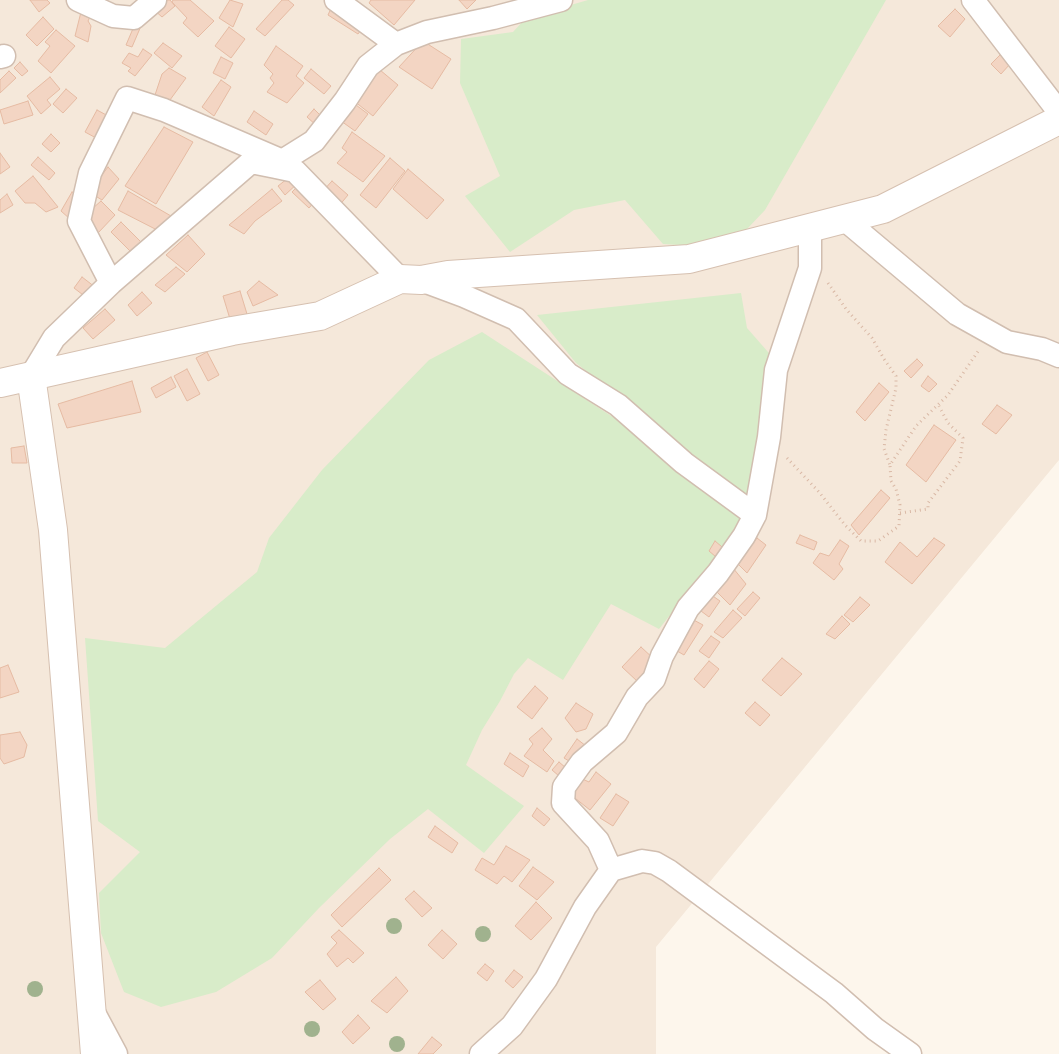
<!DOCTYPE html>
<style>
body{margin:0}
canvas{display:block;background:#fdf6ec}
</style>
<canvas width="1059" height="1054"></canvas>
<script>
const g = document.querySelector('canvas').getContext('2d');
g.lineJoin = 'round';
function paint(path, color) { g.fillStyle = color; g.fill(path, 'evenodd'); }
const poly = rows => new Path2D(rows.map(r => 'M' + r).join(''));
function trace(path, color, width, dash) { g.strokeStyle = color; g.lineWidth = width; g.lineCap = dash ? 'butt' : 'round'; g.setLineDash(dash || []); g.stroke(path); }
paint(poly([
 [0,0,1059,0,1059,460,656,947,656,1054,0,1054]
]), '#f5e8da');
paint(poly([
 [588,0,886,0,765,210,729,248,663,244,625,200,574,210,510,252,465,196,500,176,460,83,461,39,513,32,526,18],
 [741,293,747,328,775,360,747,497,576,363,537,315],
 [482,332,622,423,746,519,659,629,611,604,563,680,528,658,514,674,500,701,482,730,466,765,524,806,484,853,428,809,390,839,319,908,272,958,216,992,161,1007,124,992,101,933,99,893,140,852,98,821,85,638,165,648,257,572,269,538,322,470,429,360]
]), '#d8ecc9');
const building = poly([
 [30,0,47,0,50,3,39,12,30,0],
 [166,0,170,0,175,6,162,17,153,9,166,0],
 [173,0,190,0,214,21,198,37,183,23,187,18,172,2,173,0],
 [230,0,243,4,233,27,219,18,230,0],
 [282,0,288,0,294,5,265,36,256,29,282,0],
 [371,0,415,0,394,25,369,3,371,0],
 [459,0,476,0,467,9,459,0],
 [334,2,363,27,358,34,328,15,334,2],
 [82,8,92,13,88,21,91,26,88,42,75,36,82,8],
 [955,9,965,19,950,37,938,26,955,9],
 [43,17,54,29,37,46,26,35,43,17],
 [135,24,141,26,132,47,126,45,135,24],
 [229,27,245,39,231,58,215,46,229,27],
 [56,30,75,46,51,73,38,61,50,46,45,42,56,30],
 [423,41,451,59,432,89,399,67,423,41],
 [163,43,182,56,172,68,154,53,163,43],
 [276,46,303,66,296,76,304,83,287,103,267,92,274,83,270,78,273,74,264,65,276,46],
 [143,49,152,55,135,76,128,71,131,68,122,63,129,53,138,57,143,49],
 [1000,55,1010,64,1001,74,991,64,1000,55],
 [221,57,233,63,225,79,213,73,221,57],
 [20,62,28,71,22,76,14,68,20,62],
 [169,68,186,78,167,104,155,95,162,74,169,68],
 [311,69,331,86,324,94,304,78,311,69],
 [380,70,398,85,373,116,354,101,380,70],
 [9,71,16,78,0,93,0,80,9,71],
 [50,77,60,89,47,100,51,105,41,114,27,96,50,77],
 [221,80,231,87,214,116,202,107,221,80],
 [66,89,77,98,63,113,53,104,66,89],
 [28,101,33,115,4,124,0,110,28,101],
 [356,105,368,114,355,131,341,121,356,105],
 [314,109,324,119,317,126,307,117,314,109],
 [97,110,110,117,98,139,85,132,97,110],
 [254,111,273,124,266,135,247,122,254,111],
 [164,127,193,142,156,204,125,186,164,127],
 [352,132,385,156,363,182,337,163,347,152,342,148,352,132],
 [51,134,60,143,51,152,42,144,51,134],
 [0,153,10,167,0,174,0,153],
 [38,157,55,173,49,180,31,165,38,157],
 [390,158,405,171,376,208,360,195,390,158],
 [108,167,119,179,102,200,89,192,108,167],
 [408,169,444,200,427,219,393,189,408,169],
 [292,175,299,182,285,195,278,186,292,175],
 [33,176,58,207,46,212,35,203,25,203,15,191,33,176],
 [332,181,348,195,338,207,322,192,332,181],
 [299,185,315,201,309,208,292,192,299,185],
 [272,189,282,201,255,221,244,234,229,225,272,189],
 [128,191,171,216,161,232,118,210,128,191],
 [72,192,81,196,70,219,61,211,72,192],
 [7,194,13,205,0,213,0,200,7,194],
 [101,201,115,215,98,233,83,217,101,201],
 [121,222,144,245,134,255,111,232,121,222],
 [188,235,205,254,187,272,166,255,188,235],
 [176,267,185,274,165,292,155,285,176,267],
 [82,277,95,287,87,298,74,288,82,277],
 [259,281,278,295,253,306,247,292,259,281],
 [240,291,247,314,230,319,223,296,240,291],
 [142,292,152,303,137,316,128,305,142,292],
 [105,309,115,320,93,339,83,328,105,309],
 [207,352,219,375,208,381,196,358,207,352],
 [917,359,923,365,911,378,904,371,917,359],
 [187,369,200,394,187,401,174,376,187,369],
 [928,376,937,384,929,392,921,386,928,376],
 [171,377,176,387,156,398,151,388,171,377],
 [132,381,141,412,67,428,58,404,132,381],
 [879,383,889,392,865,421,856,412,879,383],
 [997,405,1012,415,996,434,982,424,997,405],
 [934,425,956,440,926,482,906,465,934,425],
 [24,446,27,463,12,463,11,448,24,446],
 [881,490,890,498,859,535,851,525,881,490],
 [800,535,817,542,814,550,796,543,800,535],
 [757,538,766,545,747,573,737,563,757,538],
 [934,538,945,545,912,584,885,562,900,542,917,557,934,538],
 [840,540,849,546,839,564,843,569,834,580,813,563,820,553,829,556,840,540],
 [715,541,728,552,722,562,709,551,715,541],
 [733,568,746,584,730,605,714,589,733,568],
 [707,592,720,601,709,617,697,608,707,592],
 [753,592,760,598,745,616,737,609,753,592],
 [860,597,870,605,853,622,844,615,860,597],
 [733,610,742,618,723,638,714,632,733,610],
 [842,616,850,624,835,639,826,634,842,616],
 [690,618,703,625,684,655,672,648,690,618],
 [711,636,720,642,709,658,699,651,711,636],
 [641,647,655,660,637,681,622,667,641,647],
 [782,658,802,674,781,696,762,680,782,658],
 [709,661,719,669,704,688,694,679,709,661],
 [8,665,19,692,0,698,0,668,8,665],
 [535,686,548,698,532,719,517,707,535,686],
 [755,702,770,715,760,726,745,713,755,702],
 [576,703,593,714,586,729,576,732,565,718,576,703],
 [542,728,552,739,543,750,554,761,547,772,524,756,533,744,529,739,542,728],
 [20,732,27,745,24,757,4,764,0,758,0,735,20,732],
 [577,739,586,746,574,764,564,758,577,739],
 [510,753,529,766,523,777,504,764,510,753],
 [559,762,566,768,559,776,552,770,559,762],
 [596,772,611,784,590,810,566,791,578,777,589,782,596,772],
 [616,794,629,802,613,826,600,818,616,794],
 [537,808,550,819,544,826,532,816,537,808],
 [435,826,458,843,452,853,428,837,435,826],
 [506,846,530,860,512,882,504,876,497,884,475,870,482,858,494,865,506,846],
 [533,867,554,882,537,900,519,886,533,867],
 [379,868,391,880,342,927,331,915,379,868],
 [414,891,432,908,422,917,405,899,414,891],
 [536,902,552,918,531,940,515,926,536,902],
 [339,930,364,953,353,963,348,958,337,967,327,954,337,943,331,937,339,930],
 [442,930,457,944,443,959,428,945,442,930],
 [485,964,494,971,487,981,477,973,485,964],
 [514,970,523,977,513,988,505,981,514,970],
 [396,977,408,991,387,1013,371,1001,396,977],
 [320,980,336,999,323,1010,305,992,320,980],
 [358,1015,370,1028,353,1044,342,1032,358,1015],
 [432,1037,442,1045,433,1054,418,1054,432,1037]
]);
paint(building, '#f3d5c3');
trace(building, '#e6bba3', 1);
const minor = poly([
 [78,0,113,16,134,18,155,0],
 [336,0,396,44],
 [973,0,1059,112],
 [0,57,4,56],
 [276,167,295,171,400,279],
 [844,219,957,314,1007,342,1042,349,1059,356],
 [421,280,464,296,516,319,568,374,618,405,684,463,755,515],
 [111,283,79,221,90,173,127,98,164,110,278,159],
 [31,376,54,338,111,283,251,162,276,167,282,161,314,141,345,101,368,66,396,44,427,32,493,18,561,0],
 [611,870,642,861,655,863,669,871,834,993,875,1029,910,1054],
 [93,1011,116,1054],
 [481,1054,512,1026,546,979,585,907,611,870,598,841,563,803,564,787,582,762,616,733,637,697,654,679,662,656,688,608,718,573,744,536,755,515,769,437,776,370,810,268,810,228]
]);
const secondary = poly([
 [31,376,53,530,95,1054],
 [0,383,232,331,320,316,400,279,421,280,448,275,689,259,883,209,1059,120]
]);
trace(minor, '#d1beb0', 25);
trace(secondary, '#d6c0b0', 30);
trace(poly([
 [828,283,846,309,872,338,884,359,896,376,896,388,886,430,884,449,890,465,916,426,948,395,979,350],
 [787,458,819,492,845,525,861,541,878,541,899,526,900,505,896,489,891,481,890,465],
 [900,513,928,509,928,503,960,461,963,438,948,423,939,406]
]), '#d9b8a5', 3, [1, 4]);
trace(minor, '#fff', 22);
trace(secondary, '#fff', 28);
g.fillStyle = '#a0b28e';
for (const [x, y] of [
 [394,926],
 [483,934],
 [35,989],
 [312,1029],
 [397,1044]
]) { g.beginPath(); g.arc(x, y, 8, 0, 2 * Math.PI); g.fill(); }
</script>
